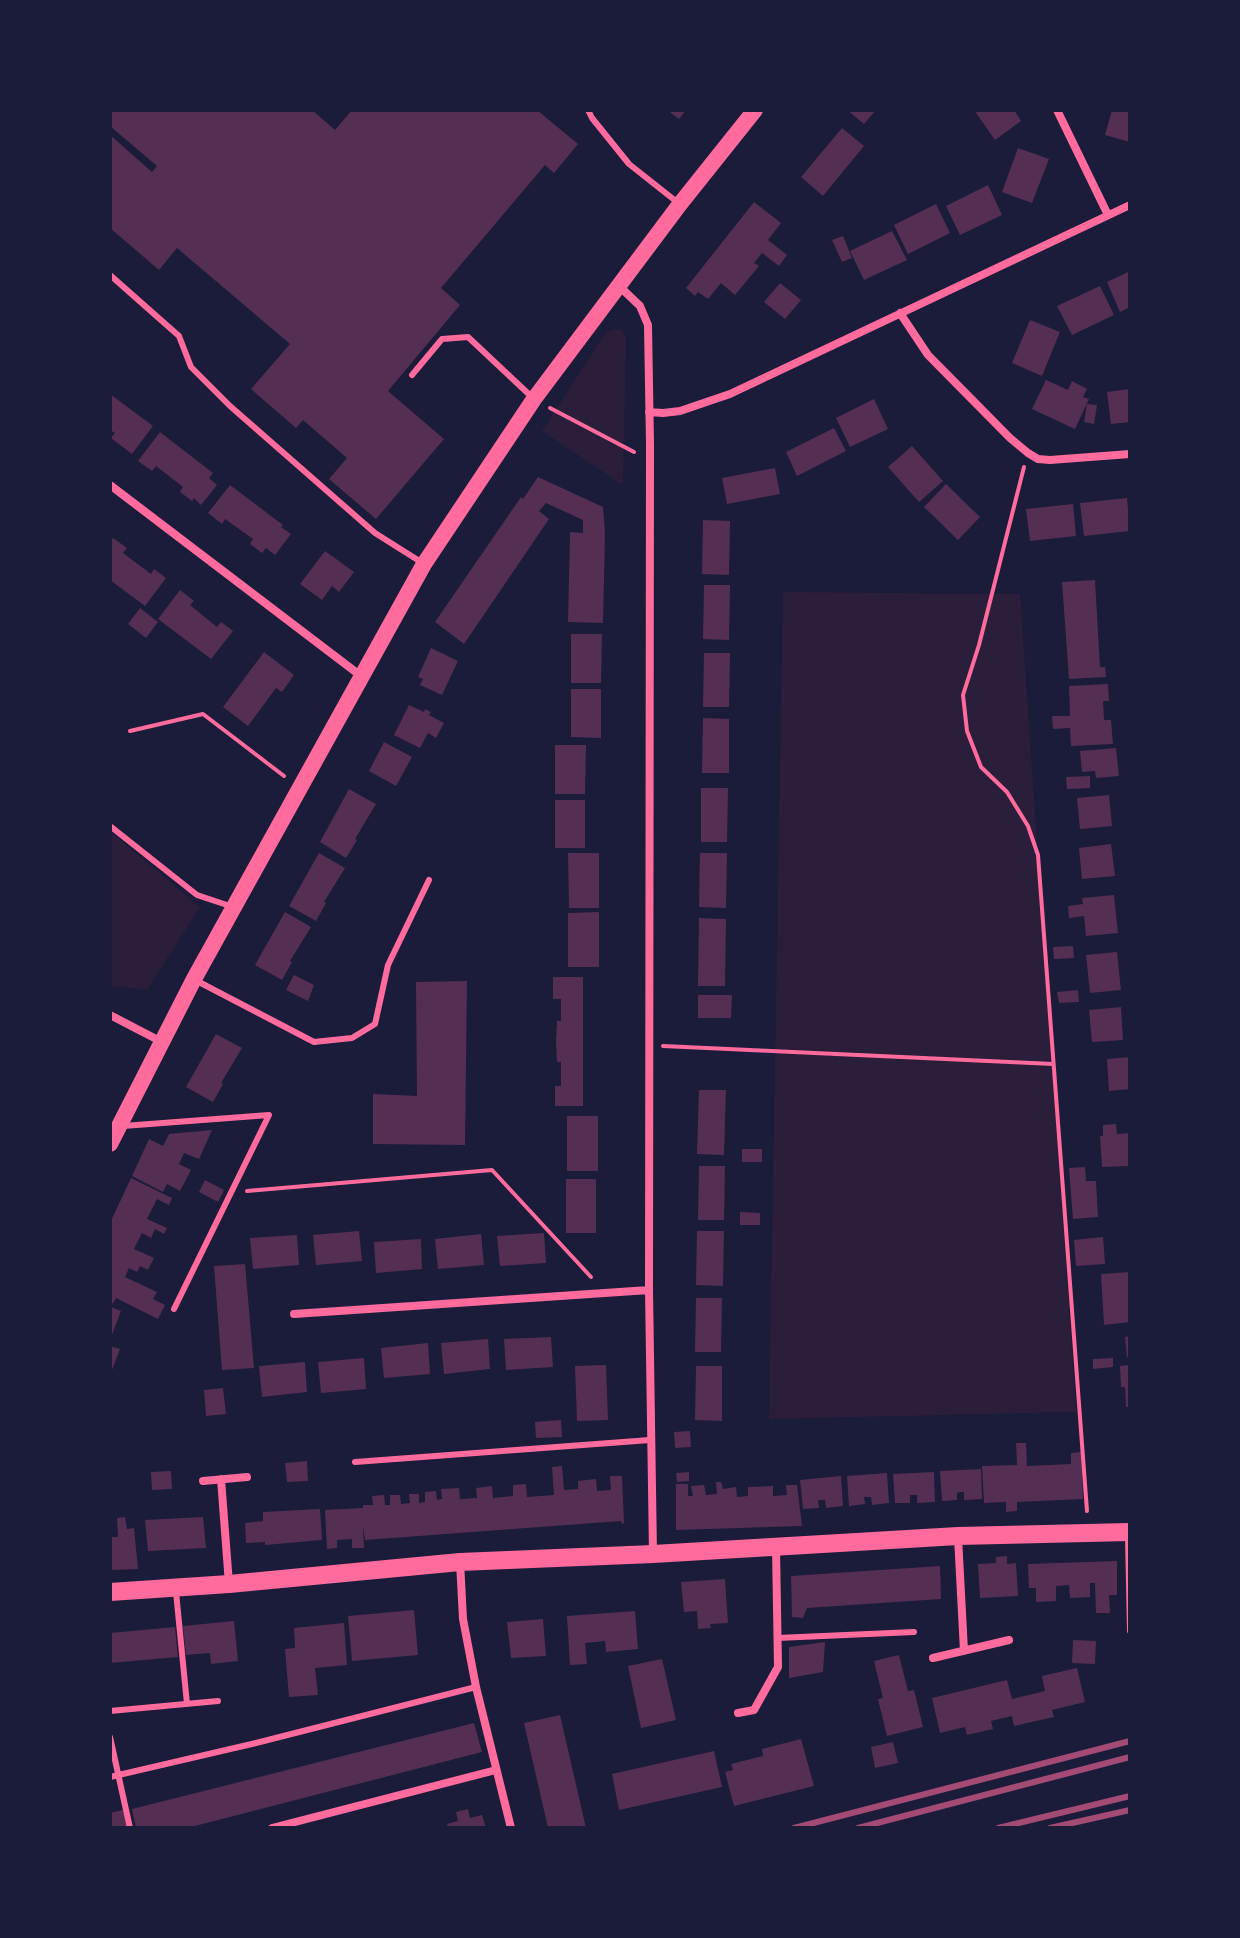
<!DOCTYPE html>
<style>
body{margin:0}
#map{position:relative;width:1240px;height:1938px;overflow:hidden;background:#1b1b3a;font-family:"Source Serif 4",serif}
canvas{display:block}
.frame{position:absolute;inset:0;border:112px solid #1b1b3a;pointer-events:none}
</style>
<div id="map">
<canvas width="1240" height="1938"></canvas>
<div class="frame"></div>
</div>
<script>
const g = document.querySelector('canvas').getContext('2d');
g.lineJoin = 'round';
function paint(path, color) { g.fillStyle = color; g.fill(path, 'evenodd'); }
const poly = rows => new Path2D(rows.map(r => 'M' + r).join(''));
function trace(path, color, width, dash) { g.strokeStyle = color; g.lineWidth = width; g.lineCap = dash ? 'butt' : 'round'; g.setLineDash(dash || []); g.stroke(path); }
paint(poly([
 [615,329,621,330,626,336,623,485,542,431,606,332],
 [783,592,1020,594,1076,1412,769,1419],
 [110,831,200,907,147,990,110,986]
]), '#2a1e3b');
paint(poly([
 [110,110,312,110,335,130,352,110,537,110,578,144,554,173,545,165,441,288,460,305,388,391,444,439,376,519,329,479,347,458,303,420,296,428,251,389,290,344,177,248,159,270,110,228,110,135,152,172,157,166,110,126],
 [667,110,686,110,679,119],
 [847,110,876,110,864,124],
 [974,110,1014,110,1021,121,995,140],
 [1112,110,1130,110,1130,142,1105,135],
 [842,128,864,146,823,196,801,177],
 [1018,148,1049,159,1032,203,1002,192],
 [988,185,1002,215,960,235,946,206],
 [754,202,781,223,768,240,787,255,779,266,762,253,754,263,759,266,735,295,721,283,708,299,698,292,695,296,686,288],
 [936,204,950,233,908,254,894,225],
 [892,231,907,260,864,280,850,251],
 [843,236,852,258,842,262,832,240],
 [1130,271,1130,307,1120,312,1107,282],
 [780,283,801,300,785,319,764,302],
 [1100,286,1114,315,1072,335,1057,306],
 [1030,320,1060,332,1042,376,1012,363],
 [1046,380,1068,390,1072,381,1087,389,1083,397,1089,399,1075,429,1032,409],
 [1130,389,1130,422,1111,424,1107,392],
 [110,394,153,426,132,454,111,438,115,433,110,430],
 [874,399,888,429,850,447,836,418],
 [1087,404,1097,405,1094,424,1084,422],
 [834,428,846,451,797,476,786,452],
 [160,432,213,473,209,478,217,485,201,505,194,498,192,501,180,492,183,487,156,466,152,471,138,461],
 [912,446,943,481,919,502,888,467],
 [775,468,780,494,727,504,722,478],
 [538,477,603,507,605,533,603,623,568,622,570,532,583,533,583,520,546,503,539,511,549,519,464,644,435,622,521,497,523,499],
 [946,484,980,517,958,540,924,507],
 [230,485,283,525,281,527,291,534,275,555,266,548,262,553,250,544,253,539,225,519,222,524,208,513],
 [1127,498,1130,531,1084,536,1080,503],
 [1073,504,1076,536,1030,541,1026,509],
 [703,520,730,521,729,575,702,574],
 [113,538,127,548,123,553,151,574,154,569,166,578,145,606,110,580,110,542],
 [325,551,354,572,339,592,332,586,322,600,300,584],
 [1095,580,1100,667,1105,667,1106,677,1069,679,1062,582],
 [704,585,730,585,729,640,703,639],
 [180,590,194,601,190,605,217,627,221,622,233,631,211,659,158,619],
 [140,608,158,622,146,638,128,624],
 [571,634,602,634,601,683,571,683],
 [431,648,458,661,442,695,420,685,423,679,418,677],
 [264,652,294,675,282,692,276,688,248,726,223,707],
 [704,653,730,653,729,707,703,707],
 [1108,684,1109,701,1103,701,1104,720,1111,720,1113,744,1071,746,1070,728,1053,729,1052,716,1070,716,1069,686],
 [571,689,601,689,601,738,571,737],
 [409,705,424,712,425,709,431,712,429,715,444,723,436,738,428,733,420,748,394,735],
 [703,718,729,719,729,773,702,773],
 [384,742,412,757,396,786,369,771],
 [555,745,586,745,585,794,555,794],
 [1116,748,1119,776,1096,778,1095,771,1082,772,1080,751],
 [1090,776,1090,788,1067,789,1066,777],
 [701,788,728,788,727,842,701,842],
 [349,789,376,804,355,839,357,840,346,858,320,842],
 [1109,795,1112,826,1080,829,1077,798],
 [555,800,585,800,585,848,555,848],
 [1111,844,1115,876,1082,879,1079,848],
 [319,853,345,868,324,902,326,903,316,921,289,906],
 [568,853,599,853,599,908,569,908],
 [700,853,727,853,726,908,699,907],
 [1114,895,1118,933,1086,936,1084,916,1069,918,1068,906,1083,904,1082,898],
 [285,912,311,927,290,961,292,962,282,980,255,965],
 [599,912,599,967,568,967,568,913],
 [699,918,726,919,725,986,698,986],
 [1073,946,1074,958,1054,959,1053,947],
 [1117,952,1121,990,1090,993,1086,955],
 [294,975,314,985,308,1001,286,990],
 [553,977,583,977,583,1106,555,1106,555,1086,561,1086,561,1062,557,1062,556,1041,557,1021,561,1021,561,999,553,999],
 [467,981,465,1145,373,1144,373,1094,417,1096,416,982],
 [1078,990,1079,1002,1059,1003,1057,992],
 [698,995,732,995,731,1018,698,1018],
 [1121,1007,1123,1040,1092,1042,1089,1010],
 [216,1034,242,1048,221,1083,223,1084,213,1102,186,1087],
 [1130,1057,1130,1089,1109,1091,1107,1059],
 [699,1090,726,1090,724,1155,697,1154],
 [567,1116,598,1116,598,1171,567,1171],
 [1116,1124,1117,1134,1130,1133,1130,1166,1102,1167,1100,1136,1103,1136,1103,1125],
 [212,1130,199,1159,184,1153,179,1164,191,1170,180,1191,167,1184,163,1192,132,1176,149,1139,163,1146,169,1134],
 [742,1149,762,1149,762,1162,742,1162],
 [699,1166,725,1166,724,1220,698,1220],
 [1085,1167,1086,1181,1096,1181,1098,1217,1073,1219,1069,1168],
 [131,1178,172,1198,169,1205,157,1199,147,1219,167,1228,164,1234,155,1229,151,1238,142,1233,134,1249,154,1258,148,1270,140,1266,137,1272,129,1268,125,1277,157,1292,153,1299,165,1305,158,1319,116,1298,111,1307,121,1311,110,1340,110,1223],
 [566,1179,596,1179,596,1233,566,1233],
 [205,1180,224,1190,218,1202,199,1192],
 [740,1212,760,1213,760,1225,740,1225],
 [359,1231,362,1261,316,1265,313,1235],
 [697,1231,724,1231,723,1286,696,1285],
 [544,1233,546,1263,500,1266,497,1236],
 [481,1234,484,1265,438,1269,435,1239],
 [297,1235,299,1265,253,1269,250,1238],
 [1103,1237,1105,1264,1076,1266,1074,1240],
 [421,1239,422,1269,376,1273,374,1242],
 [245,1264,254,1368,222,1370,214,1266],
 [1130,1272,1130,1322,1104,1325,1101,1274],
 [696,1298,722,1298,721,1352,695,1352],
 [1130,1336,1130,1357,1127,1357,1125,1337],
 [551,1337,553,1367,506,1370,504,1339],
 [488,1339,490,1369,444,1374,441,1343],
 [428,1343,430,1374,384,1378,381,1348],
 [110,1346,120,1349,110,1375],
 [364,1358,366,1389,321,1393,318,1362],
 [1113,1358,1113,1367,1093,1369,1093,1359],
 [305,1362,307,1392,262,1397,259,1366],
 [606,1365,608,1420,577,1421,575,1366],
 [1130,1365,1130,1407,1126,1407,1125,1387,1121,1387,1120,1366],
 [696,1366,722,1366,722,1421,695,1420],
 [223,1388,226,1414,206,1416,204,1390],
 [561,1420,562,1437,536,1438,535,1422],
 [690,1431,691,1447,675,1448,674,1432],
 [1016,1443,1026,1443,1027,1466,1071,1464,1071,1453,1081,1452,1083,1499,1017,1502,1017,1511,1006,1512,1006,1502,984,1503,982,1466,1017,1465],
 [307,1461,308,1481,287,1482,285,1463],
 [562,1466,564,1490,578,1489,578,1481,596,1479,597,1491,611,1490,610,1476,622,1476,624,1523,622,1524,621,1521,365,1540,363,1525,364,1548,352,1548,352,1539,337,1540,337,1548,327,1549,325,1510,363,1508,363,1505,373,1505,372,1496,384,1495,385,1505,390,1505,390,1495,400,1495,401,1504,410,1503,409,1494,419,1494,419,1503,425,1502,425,1492,436,1491,437,1500,442,1499,441,1489,459,1488,460,1499,477,1498,476,1488,492,1486,493,1498,513,1496,513,1485,526,1484,527,1497,554,1495,552,1467],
 [981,1469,982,1499,964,1500,964,1492,960,1492,957,1493,957,1500,942,1501,940,1471],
 [171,1471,172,1489,152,1490,151,1472],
 [689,1472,689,1481,677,1482,676,1473],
 [934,1472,935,1502,917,1503,917,1495,910,1495,910,1503,895,1503,893,1474],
 [887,1473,889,1503,872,1505,871,1497,864,1497,865,1504,849,1506,847,1476],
 [841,1476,843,1506,826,1508,825,1500,818,1500,819,1508,803,1509,800,1480],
 [716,1482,721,1482,723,1489,736,1487,737,1497,748,1496,748,1487,773,1486,773,1496,787,1495,786,1485,797,1485,802,1526,676,1530,676,1484,688,1484,688,1496,693,1496,691,1486,704,1485,706,1495,717,1494],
 [320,1509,322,1540,265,1545,265,1542,246,1543,245,1523,263,1521,263,1512],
 [125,1517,127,1529,134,1528,138,1569,110,1570,110,1537,118,1537,117,1518],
 [203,1517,206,1548,148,1551,145,1520],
 [1007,1556,1007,1564,1016,1563,1018,1596,980,1598,978,1564,996,1563,996,1557],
 [1117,1561,1117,1595,1109,1595,1110,1613,1096,1613,1095,1583,1090,1583,1090,1597,1070,1598,1069,1585,1056,1586,1056,1601,1036,1602,1036,1588,1029,1588,1028,1564],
 [940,1566,941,1599,807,1608,803,1618,792,1617,791,1576],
 [725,1579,728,1623,710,1624,711,1628,698,1629,697,1611,684,1612,681,1582],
 [414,1610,418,1655,352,1661,348,1616],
 [635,1611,638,1649,606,1652,605,1641,585,1643,587,1664,570,1665,567,1616],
 [543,1619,546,1656,511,1658,507,1622],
 [234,1621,238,1661,211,1664,210,1653,186,1655,183,1626],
 [344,1623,347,1665,315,1668,318,1695,289,1697,285,1649,295,1648,294,1628],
 [175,1627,178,1657,110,1663,110,1633],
 [1073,1640,1096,1641,1095,1664,1072,1663],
 [825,1642,823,1672,789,1678,789,1647],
 [899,1655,908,1691,914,1690,923,1727,887,1736,878,1699,883,1698,874,1661],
 [662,1659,676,1720,641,1728,628,1666],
 [1077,1668,1085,1702,1052,1710,1054,1717,1014,1726,1012,1716,991,1721,993,1729,967,1735,965,1727,940,1733,932,1698,1007,1680,1012,1699,1045,1691,1042,1676],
 [560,1715,586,1828,548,1828,524,1723],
 [474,1723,482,1752,187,1828,136,1828,132,1809],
 [801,1739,814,1786,734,1806,725,1772,733,1770,731,1764,763,1756,762,1749],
 [893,1742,898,1763,875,1768,871,1747],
 [714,1751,722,1787,619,1810,612,1774],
 [468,1809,470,1818,482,1815,486,1828,448,1828,447,1824,458,1821,456,1812],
 [123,1810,128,1828,110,1828,110,1813]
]), '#542f53');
trace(poly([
 [550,408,634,452],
 [1024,467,979,645,963,695,967,731,981,767,1007,792,1028,826,1038,855,1087,1511],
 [130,731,203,714,284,776],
 [663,1046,1053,1064],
 [247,1191,492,1170,591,1277]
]), '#ff6b9d', 4);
trace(poly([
 [588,110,592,118,629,164,677,202],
 [110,275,179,336,191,367,230,406,375,533,421,562],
 [412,375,442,339,468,337,534,399],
 [110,826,197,895,233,907],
 [197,981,314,1042,352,1038,375,1024,388,965,429,880],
 [123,1126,269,1115,174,1309],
 [355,1462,650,1440],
 [1128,1536,1130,1631],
 [176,1592,187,1704],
 [777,1638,914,1632],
 [110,1711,218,1701],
 [110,1737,130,1828],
 [110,1777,256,1743,476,1687]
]), '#ff6b9d', 6);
trace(poly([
 [1057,110,1108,215],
 [619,286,640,306,648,325,650,445,649,1290,653,1553],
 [900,313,928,355,1010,438,1028,453,1038,459,1050,460,1130,454],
 [649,412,663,413,680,411,730,394,1130,205],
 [110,485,361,676],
 [110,1015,162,1042],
 [294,1314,649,1290],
 [221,1479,229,1584],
 [203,1481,247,1477],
 [958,1537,964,1651],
 [460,1562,463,1619,476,1687,511,1828],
 [933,1658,1009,1640],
 [738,1713,754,1710,778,1667,776,1548],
 [272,1828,496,1770]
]), '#ff6b9d', 8);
trace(poly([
 [110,1144,194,979,424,564,534,399,680,204,755,110]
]), '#ff6b9d', 16);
trace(poly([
 [110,1592,229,1584,460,1562,653,1554,958,1536,1130,1532]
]), '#ff6b9d', 18);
trace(poly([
 [794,1828,1130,1741],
 [858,1828,1130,1757],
 [998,1828,1130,1796],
 [1050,1828,1130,1810]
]), '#a44b75', 6);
</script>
